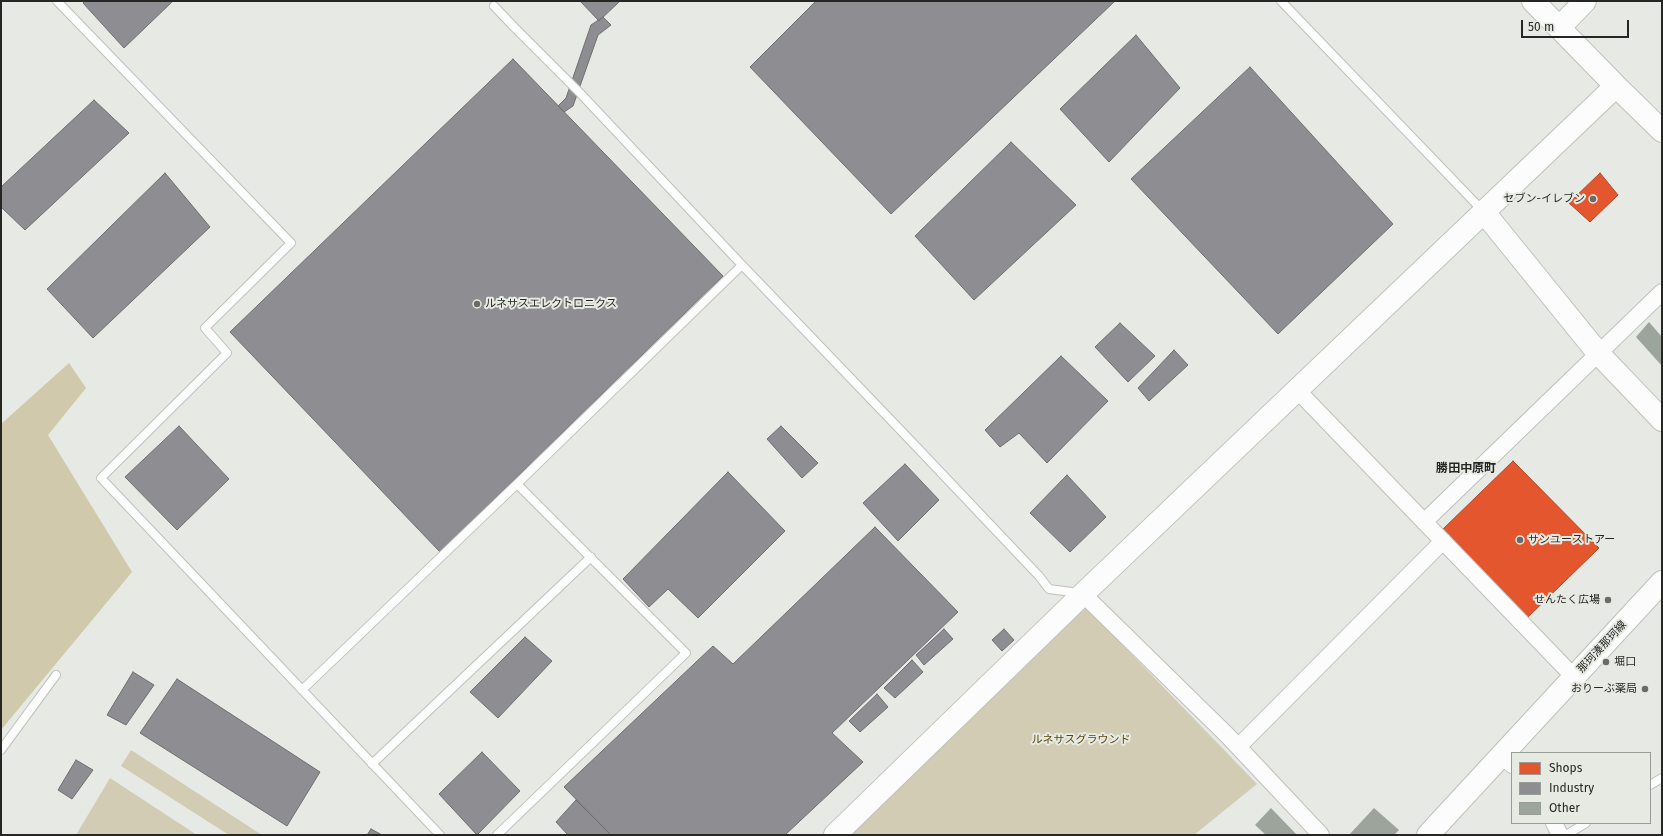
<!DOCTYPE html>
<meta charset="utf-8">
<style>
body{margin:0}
#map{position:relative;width:1663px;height:836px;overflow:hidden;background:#e7e9e4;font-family:"Fira Sans",sans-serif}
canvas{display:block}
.frame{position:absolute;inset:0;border:2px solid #262724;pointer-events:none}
.legend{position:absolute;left:1511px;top:752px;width:140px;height:72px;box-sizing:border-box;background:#e7eae3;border:1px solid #9a9c97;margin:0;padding:5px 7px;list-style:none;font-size:12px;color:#262724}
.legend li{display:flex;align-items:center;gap:8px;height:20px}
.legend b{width:20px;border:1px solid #9a9c97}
.scale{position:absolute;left:1521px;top:20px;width:108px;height:18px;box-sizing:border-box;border:2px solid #262724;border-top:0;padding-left:5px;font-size:12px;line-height:14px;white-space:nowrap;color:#262724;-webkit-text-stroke:3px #e7eae3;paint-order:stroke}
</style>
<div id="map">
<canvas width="1663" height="836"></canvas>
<div class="frame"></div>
<ul class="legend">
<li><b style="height:11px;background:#e4572e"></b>Shops</li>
<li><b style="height:11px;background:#8d8d92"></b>Industry</li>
<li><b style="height:11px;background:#9ca49b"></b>Other</li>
</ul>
<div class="scale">50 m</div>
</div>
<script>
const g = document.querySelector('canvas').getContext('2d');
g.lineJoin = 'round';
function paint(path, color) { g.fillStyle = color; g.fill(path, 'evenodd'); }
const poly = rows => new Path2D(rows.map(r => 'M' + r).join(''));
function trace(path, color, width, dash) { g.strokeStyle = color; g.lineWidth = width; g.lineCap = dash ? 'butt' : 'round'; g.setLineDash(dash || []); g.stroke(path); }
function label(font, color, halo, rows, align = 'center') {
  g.font = font + ' "Fira Sans","Noto Sans JP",sans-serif'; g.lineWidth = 4; g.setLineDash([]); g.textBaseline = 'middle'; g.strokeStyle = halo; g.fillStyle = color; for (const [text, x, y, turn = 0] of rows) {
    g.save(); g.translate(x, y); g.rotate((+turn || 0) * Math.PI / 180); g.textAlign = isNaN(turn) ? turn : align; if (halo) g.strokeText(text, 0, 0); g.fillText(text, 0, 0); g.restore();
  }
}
paint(poly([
 [1083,604,1257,784,1194,835,845,835],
 [131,750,262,835,229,835,121,766],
 [110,778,197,835,76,835]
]), '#d3ccb5');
paint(poly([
 [69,363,86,388,48,435,132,572,1,730,1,424]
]), '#d1c9ac');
const shops = poly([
 [1600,173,1618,195,1590,222,1569,203,1600,173],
 [1513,461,1599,548,1526,619,1441,531,1513,461]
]);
paint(shops, '#e4572e');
trace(shops, '#ab492b', 1);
const industry = poly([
 [85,1,173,1,124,48,83,3,85,1],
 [580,1,620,1,599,21,580,1],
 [816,1,1115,1,891,214,750,67,816,1],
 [603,17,611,25,598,35,573,106,564,112,558,106,566,98,591,25,603,17],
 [1136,35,1180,88,1109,162,1060,109,1136,35],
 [513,59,723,276,440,552,230,332,513,59],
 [1250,67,1393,224,1278,334,1131,179,1250,67],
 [94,100,129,133,25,230,1,207,1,187,94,100],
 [1011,142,1076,205,974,300,915,236,1011,142],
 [165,173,210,227,93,338,47,289,165,173],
 [1120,323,1155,356,1128,382,1095,347,1120,323],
 [1174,350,1188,365,1149,401,1138,388,1174,350],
 [1061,356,1108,401,1047,463,1019,433,1000,447,985,430,1061,356],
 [179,426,229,479,177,530,125,477,179,426],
 [781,426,818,463,802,478,767,439,781,426],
 [905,464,939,500,898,541,863,503,905,464],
 [728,472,785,531,698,618,668,589,649,607,623,579,728,472],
 [1067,475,1106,517,1070,552,1030,513,1067,475],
 [875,527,958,612,832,733,863,762,785,835,611,835,564,787,713,646,733,664,875,527],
 [944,629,953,639,924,665,916,655,944,629],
 [1004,629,1014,640,1002,651,992,640,1004,629],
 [525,637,552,661,498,718,470,692,525,637],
 [912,660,923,672,895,698,884,688,912,660],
 [133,672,154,685,126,725,107,715,133,672],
 [177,679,320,772,287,826,140,733,177,679],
 [877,694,888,707,860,732,849,721,877,694],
 [482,752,520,791,477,835,439,794,482,752],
 [76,760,93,770,72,799,58,790,76,760],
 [576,800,611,835,568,835,556,822,576,800],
 [371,829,382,835,367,835,371,829]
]);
paint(industry, '#8d8d92');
trace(industry, '#6e6e71', 1);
paint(poly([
 [1649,322,1662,337,1662,366,1636,337],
 [1271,808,1297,835,1266,835,1255,825],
 [1374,808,1399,830,1394,835,1349,835]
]), '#9ca49b');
const lane = poly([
 [57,1,291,243,205,328,227,353,101,478,440,835],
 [1281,1,1483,211],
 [494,6,515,28,580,93,742,265,910,440,1039,576,1049,589,1079,593],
 [302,690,517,484,742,265],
 [1,750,56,675],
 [372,764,591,557],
 [1650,785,1662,778],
 [497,835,686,653,517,484],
 [1566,835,1586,823]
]);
const street = poly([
 [1297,390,1574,677],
 [1424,522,1662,292],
 [1083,594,1227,735,1321,835],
 [1238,747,1443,541],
 [1502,755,1512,765],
 [1554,823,1560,835]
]);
const secondary = poly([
 [1533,1,1616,86,1662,131],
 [1559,28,1585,1],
 [1483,211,1598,353,1662,420],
 [835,835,1083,594,1616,86]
]);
const primary = poly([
 [1428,835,1662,582]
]);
trace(lane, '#bec0bc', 10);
trace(street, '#bec0bc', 18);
trace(secondary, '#bec0bc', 24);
trace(primary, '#bec0bc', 24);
trace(lane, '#fbfcfb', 8);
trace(street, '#fbfcfb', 16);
trace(secondary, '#fbfcfb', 22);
trace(primary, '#fbfcfb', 22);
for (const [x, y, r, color] of [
 [1593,199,4,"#6a6b67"],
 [477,304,4,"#6a6b67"],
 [1520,540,4,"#6a6b67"],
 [1608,600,4,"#6a6b67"],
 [1606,662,4,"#6a6b67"],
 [1645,689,4,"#6a6b67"]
]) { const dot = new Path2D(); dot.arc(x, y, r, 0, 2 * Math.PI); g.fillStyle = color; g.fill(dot); trace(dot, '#e7eae3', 1.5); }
label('11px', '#262724', '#e7eae3', [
 ["セブン-イレブン",1585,199],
 ["ルネサスエレクトロニクス",485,304,"left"],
 ["サンユーストアー",1528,540,"left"],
 ["せんたく広場",1600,600],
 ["堀口",1614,662,"left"],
 ["おりーぶ薬局",1637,689]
], 'right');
label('11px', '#262724', '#e7eae3', [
 ["那珂湊那珂線",1602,647,-47]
]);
label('11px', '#584709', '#e7eae3', [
 ["ルネサスグラウンド",1081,740]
]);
label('bold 12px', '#262724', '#e7eae3', [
 ["勝田中原町",1466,469]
]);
</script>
